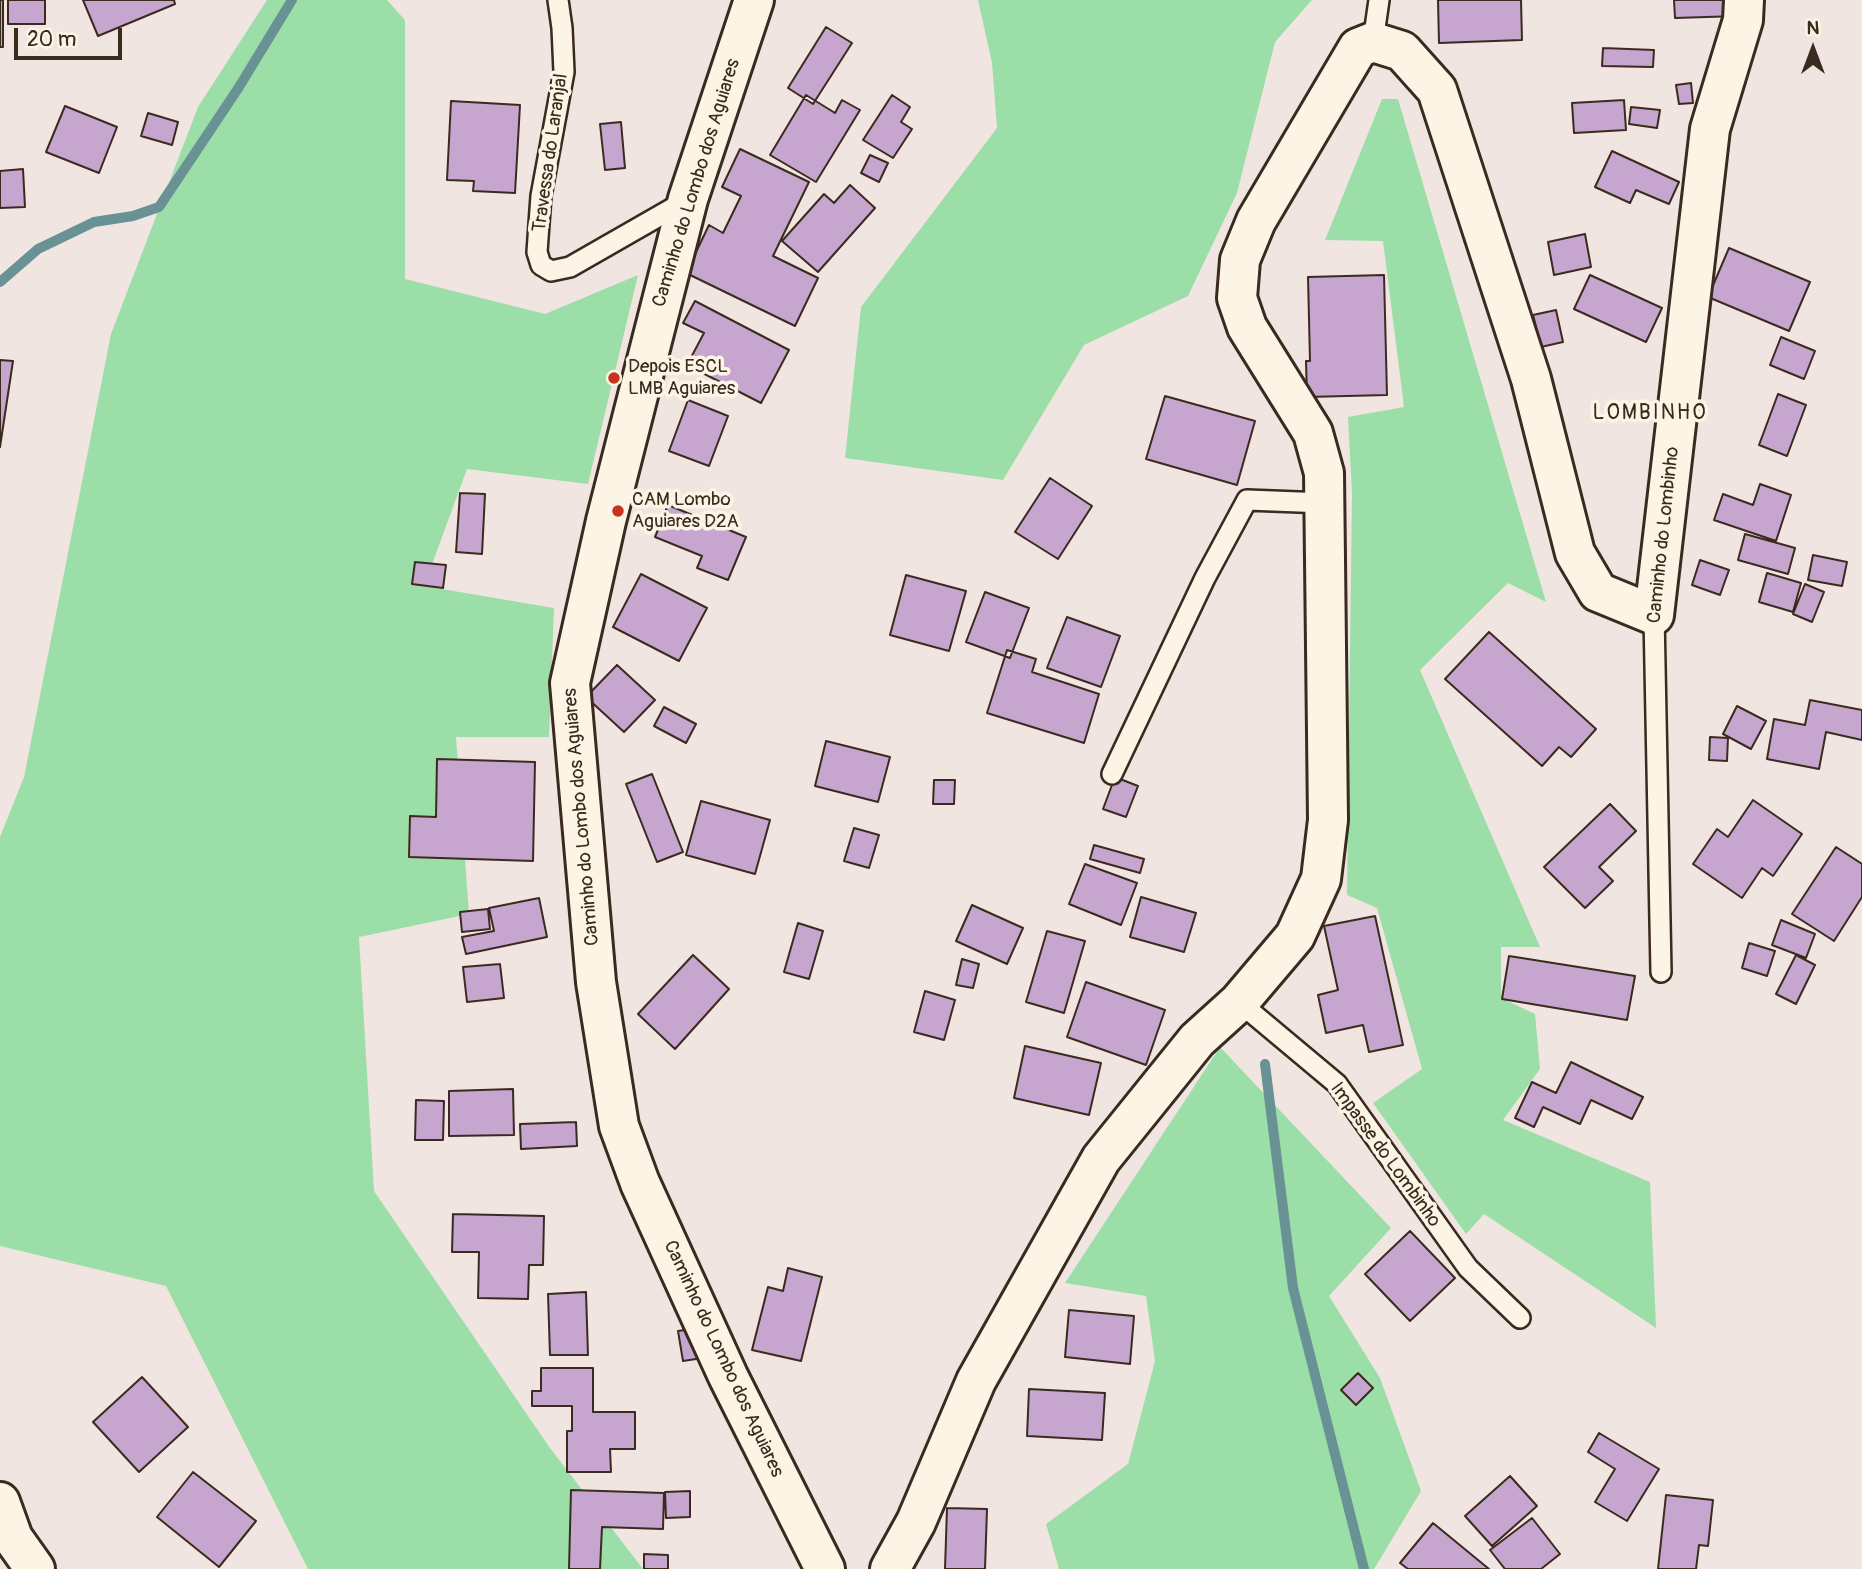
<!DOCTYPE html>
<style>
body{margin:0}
#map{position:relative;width:1862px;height:1569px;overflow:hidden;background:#f1e5e1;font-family:Pangolin,sans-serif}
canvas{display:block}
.north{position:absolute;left:1778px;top:14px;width:70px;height:70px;-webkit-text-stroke:5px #fcf5e5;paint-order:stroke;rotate:0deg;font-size:19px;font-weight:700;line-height:28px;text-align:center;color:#3b2a1e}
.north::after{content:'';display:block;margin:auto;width:24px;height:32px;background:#3b2a1e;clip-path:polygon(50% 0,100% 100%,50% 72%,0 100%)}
.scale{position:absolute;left:14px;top:28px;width:108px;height:32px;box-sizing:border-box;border:4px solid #3b2a1e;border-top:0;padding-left:9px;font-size:21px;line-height:24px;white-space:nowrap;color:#3b2a1e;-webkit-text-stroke:5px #fcf5e5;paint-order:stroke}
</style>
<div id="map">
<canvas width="1862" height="1569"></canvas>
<div class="north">N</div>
<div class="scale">20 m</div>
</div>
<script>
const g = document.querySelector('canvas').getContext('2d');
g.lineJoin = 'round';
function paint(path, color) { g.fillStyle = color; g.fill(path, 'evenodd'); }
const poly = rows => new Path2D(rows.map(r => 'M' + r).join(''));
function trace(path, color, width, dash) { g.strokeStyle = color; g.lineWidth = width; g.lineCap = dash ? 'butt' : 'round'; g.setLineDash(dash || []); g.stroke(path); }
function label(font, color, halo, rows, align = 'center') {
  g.font = font + ' Pangolin,sans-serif'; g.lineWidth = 7; g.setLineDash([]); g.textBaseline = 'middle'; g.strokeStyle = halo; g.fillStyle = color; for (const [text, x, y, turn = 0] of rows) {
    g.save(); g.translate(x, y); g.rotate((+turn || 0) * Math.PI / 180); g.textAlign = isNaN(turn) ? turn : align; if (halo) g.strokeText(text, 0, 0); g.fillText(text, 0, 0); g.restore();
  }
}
paint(poly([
 [267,0,387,0,405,20,405,279,545,314,638,275,588,484,467,469,424,586,554,608,549,737,456,737,469,914,359,937,374,1191,550,1448,643,1569,308,1569,166,1286,0,1246,0,837,24,777,111,334,198,107],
 [978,0,1312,0,1275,42,1237,193,1188,296,1084,345,1003,480,845,458,861,307,997,128,992,63],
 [1382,99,1398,99,1546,602,1508,583,1420,670,1540,947,1501,947,1501,998,1535,1014,1540,1069,1503,1120,1650,1182,1656,1328,1484,1214,1466,1234,1373,1103,1422,1069,1377,908,1347,895,1352,493,1348,417,1404,407,1383,241,1325,240],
 [1220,1047,1391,1228,1329,1296,1380,1378,1421,1491,1374,1569,1059,1569,1046,1524,1128,1464,1155,1361,1146,1296,1065,1283]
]), '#9cdea8');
trace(poly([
 [0,282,38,249,94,222,133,216,159,207,239,87,292,0],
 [1265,1064,1293,1288,1364,1569]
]), '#699294', 10);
const building = poly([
 [0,0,3,0,3,47,0,47,0,0],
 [8,0,45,0,45,24,8,24,8,0],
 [83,0,174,0,175,4,98,36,83,0],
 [1438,0,1521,0,1522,40,1439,43,1438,0],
 [1674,0,1738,0,1738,16,1675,18,1674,0],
 [826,27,852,43,813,104,788,88,826,27],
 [1603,48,1654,50,1653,67,1602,66,1603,48],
 [1691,83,1693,103,1679,104,1676,85,1691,83],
 [806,95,835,113,842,100,860,110,816,182,770,155,806,95],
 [892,95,910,107,901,122,912,129,893,158,863,140,892,95],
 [1624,100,1626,130,1574,133,1572,103,1624,100],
 [451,101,520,105,515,193,473,191,474,181,447,180,451,101],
 [65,106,117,127,99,173,46,152,65,106],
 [1631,107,1660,110,1657,128,1629,124,1631,107],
 [148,113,178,122,172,145,141,136,148,113],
 [621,122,625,168,605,170,600,124,621,122],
 [740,149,809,182,773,256,818,278,795,326,686,273,709,225,723,233,741,196,722,187,740,149],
 [1612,151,1679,182,1669,204,1636,190,1630,203,1595,187,1612,151],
 [870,155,888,163,879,182,861,173,870,155],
 [23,169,25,207,0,208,0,171,23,169],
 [850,185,875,208,818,272,782,241,824,194,834,203,850,185],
 [1585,234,1591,267,1554,275,1548,242,1585,234],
 [1729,248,1810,282,1789,331,1708,297,1729,248],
 [1384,275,1387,395,1307,397,1306,361,1310,361,1308,277,1384,275],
 [1590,275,1662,308,1646,342,1574,309,1590,275],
 [695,301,789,350,761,403,687,365,704,333,683,323,695,301],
 [1556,310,1563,342,1541,347,1533,315,1556,310],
 [1781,337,1815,351,1804,379,1770,365,1781,337],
 [0,360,13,361,0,447,0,360],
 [1778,394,1806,405,1787,456,1759,445,1778,394],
 [1165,396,1255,421,1237,485,1146,459,1165,396],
 [688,400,728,416,709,466,669,451,688,400],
 [1050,478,1092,506,1058,559,1015,532,1050,478],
 [1760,484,1791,495,1776,541,1714,520,1723,494,1753,505,1760,484],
 [460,493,485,494,482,554,456,552,460,493],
 [668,505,746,537,728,580,697,568,702,556,655,537,668,505],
 [1745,534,1795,548,1788,574,1738,560,1745,534],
 [1813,555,1847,562,1842,586,1808,580,1813,555],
 [1700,560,1729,570,1720,595,1692,585,1700,560],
 [415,562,446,565,443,588,412,584,415,562],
 [1767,573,1801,583,1793,612,1759,602,1767,573],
 [641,574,707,608,679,661,613,627,641,574],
 [906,575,966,591,949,651,890,635,906,575],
 [1805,584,1824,592,1812,622,1793,614,1805,584],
 [985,592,1029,608,1010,658,966,642,985,592],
 [1067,617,1120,636,1101,687,1047,668,1067,617],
 [1489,632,1596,729,1571,757,1559,747,1542,766,1445,679,1489,632],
 [1007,650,1036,659,1032,672,1099,694,1084,743,987,713,1007,650],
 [617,665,655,700,624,732,586,697,617,665],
 [1810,700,1862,710,1862,740,1826,732,1819,769,1767,759,1774,719,1805,725,1810,700],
 [1737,706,1766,721,1751,749,1723,734,1737,706],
 [664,707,696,724,686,743,654,726,664,707],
 [1710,737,1728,738,1727,761,1709,760,1710,737],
 [826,741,890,757,878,802,815,786,826,741],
 [437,759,535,762,533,861,409,857,410,816,436,817,437,759],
 [652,774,683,852,657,862,626,784,652,774],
 [1115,777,1138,786,1126,817,1103,809,1115,777],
 [934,780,955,780,954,804,933,804,934,780],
 [1753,800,1802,834,1773,876,1762,868,1742,898,1693,864,1717,829,1728,837,1753,800],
 [701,801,770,820,755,874,686,855,701,801],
 [1610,804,1636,831,1599,867,1613,881,1585,908,1544,867,1610,804],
 [854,828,879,835,869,868,844,861,854,828],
 [1094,845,1144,859,1140,873,1090,859,1094,845],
 [1836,847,1862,864,1862,897,1834,941,1792,914,1836,847],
 [1085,864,1137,883,1121,925,1069,904,1085,864],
 [1141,897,1196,913,1184,952,1130,937,1141,897],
 [539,898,547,937,466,954,462,937,494,931,489,908,539,898],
 [972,905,1023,928,1007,964,956,941,972,905],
 [488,909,490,929,462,932,460,912,488,909],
 [1375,916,1403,1045,1369,1052,1363,1025,1326,1033,1318,995,1338,990,1324,926,1375,916],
 [1781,920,1815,934,1806,958,1772,945,1781,920],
 [798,923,823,931,809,979,784,972,798,923],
 [1047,931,1085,941,1064,1013,1026,1002,1047,931],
 [1749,943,1775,951,1767,976,1742,968,1749,943],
 [693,955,729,989,675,1049,638,1014,693,955],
 [1796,955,1815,965,1796,1004,1776,994,1796,955],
 [1509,956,1635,976,1627,1020,1502,999,1509,956],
 [962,959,979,964,973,988,956,985,962,959],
 [500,964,504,998,467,1002,463,967,500,964],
 [1086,982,1165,1010,1146,1065,1067,1037,1086,982],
 [925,991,955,1000,944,1040,914,1032,925,991],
 [1025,1046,1101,1063,1089,1115,1014,1098,1025,1046],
 [1571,1062,1643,1097,1632,1119,1591,1100,1580,1124,1543,1107,1534,1127,1515,1118,1532,1082,1556,1093,1571,1062],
 [513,1089,514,1135,449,1136,449,1091,513,1089],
 [416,1100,444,1101,443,1140,415,1140,416,1100],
 [576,1122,577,1146,521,1149,520,1124,576,1122],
 [453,1214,544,1216,543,1265,529,1265,528,1299,478,1298,479,1252,452,1252,453,1214],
 [1410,1231,1455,1278,1410,1321,1365,1274,1410,1231],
 [788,1268,822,1277,801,1361,752,1350,768,1287,783,1291,788,1268],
 [586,1292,588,1355,550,1355,548,1294,586,1292],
 [1069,1310,1134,1316,1130,1364,1065,1357,1069,1310],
 [704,1327,709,1357,683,1361,678,1331,704,1327],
 [541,1368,593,1368,593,1412,635,1412,635,1449,610,1449,611,1472,567,1472,567,1431,572,1431,572,1406,532,1406,532,1391,541,1391,541,1368],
 [1358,1373,1373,1388,1356,1405,1341,1390,1358,1373],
 [142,1377,188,1427,139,1472,93,1422,142,1377],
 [1029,1389,1105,1393,1102,1440,1027,1436,1029,1389],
 [1599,1433,1659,1469,1627,1521,1595,1502,1615,1469,1588,1452,1599,1433],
 [193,1472,256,1521,219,1567,157,1517,193,1472],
 [1510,1476,1537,1506,1492,1546,1465,1516,1510,1476],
 [571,1490,664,1493,663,1529,602,1527,600,1569,569,1569,571,1490],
 [690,1491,690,1517,666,1518,665,1492,690,1491],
 [1666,1495,1713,1500,1708,1546,1699,1545,1696,1569,1658,1569,1666,1495],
 [947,1508,987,1509,985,1569,945,1569,947,1508],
 [1532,1518,1560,1554,1541,1569,1505,1569,1490,1550,1532,1518],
 [1433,1523,1489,1569,1408,1569,1400,1563,1433,1523],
 [644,1554,668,1555,668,1569,644,1569,644,1554]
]);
paint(building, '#c6a5cf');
trace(building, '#3b2a1e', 2);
const lane = poly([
 [558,0,562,28,564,72,541,196,537,252,541,265,551,271,570,267,687,200],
 [1373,42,1379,0],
 [1654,615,1661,972],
 [1112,774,1205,578,1247,500,1325,503],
 [1239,1002,1337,1084,1468,1268,1520,1318]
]);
const street = poly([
 [754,0,688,199,606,521,570,683,596,982,619,1126,640,1183,728,1376,825,1569],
 [0,1502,13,1538,35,1569],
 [890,1569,916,1522,976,1381,1101,1159,1197,1040,1239,1002,1295,936,1321,879,1328,820,1324,473,1313,433,1247,327,1237,298,1240,260,1256,221,1358,48,1373,42,1402,51,1437,90,1531,379,1575,553,1598,592,1654,615,1710,129,1743,20,1744,0]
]);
trace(lane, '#3b2a1e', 24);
trace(street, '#3b2a1e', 44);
trace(lane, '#fcf5e5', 19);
trace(street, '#fcf5e5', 38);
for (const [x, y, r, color] of [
 [614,378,7,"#c8321e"],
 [618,511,7,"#c8321e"]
]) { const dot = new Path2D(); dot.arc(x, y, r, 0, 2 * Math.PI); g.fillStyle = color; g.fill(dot); trace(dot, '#fcf5e5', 2.5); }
label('19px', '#3b2a1e', '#fcf5e5', [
 ["Travessa do Laranjal",551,153,-82],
 ["Caminho do Lombo dos Aguiares",697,183,-73],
 ["Caminho do Lombinho",1664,535,-84],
 ["Caminho do Lombo dos Aguiares",582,817,-95],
 ["Impasse do Lombinho",1385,1155,54],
 ["Caminho do Lombo dos Aguiares",723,1359,65]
]);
label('19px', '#3b2a1e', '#fcf5e5', [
 ["Depois ESCL",628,367],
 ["LMB Aguiares",628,389],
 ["CAM Lombo",632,500],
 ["Aguiares D2A",632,522]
], 'left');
g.letterSpacing = '2px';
label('21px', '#3b2a1e', '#fcf5e5', [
 ["LOMBINHO",1650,414]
]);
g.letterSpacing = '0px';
</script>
